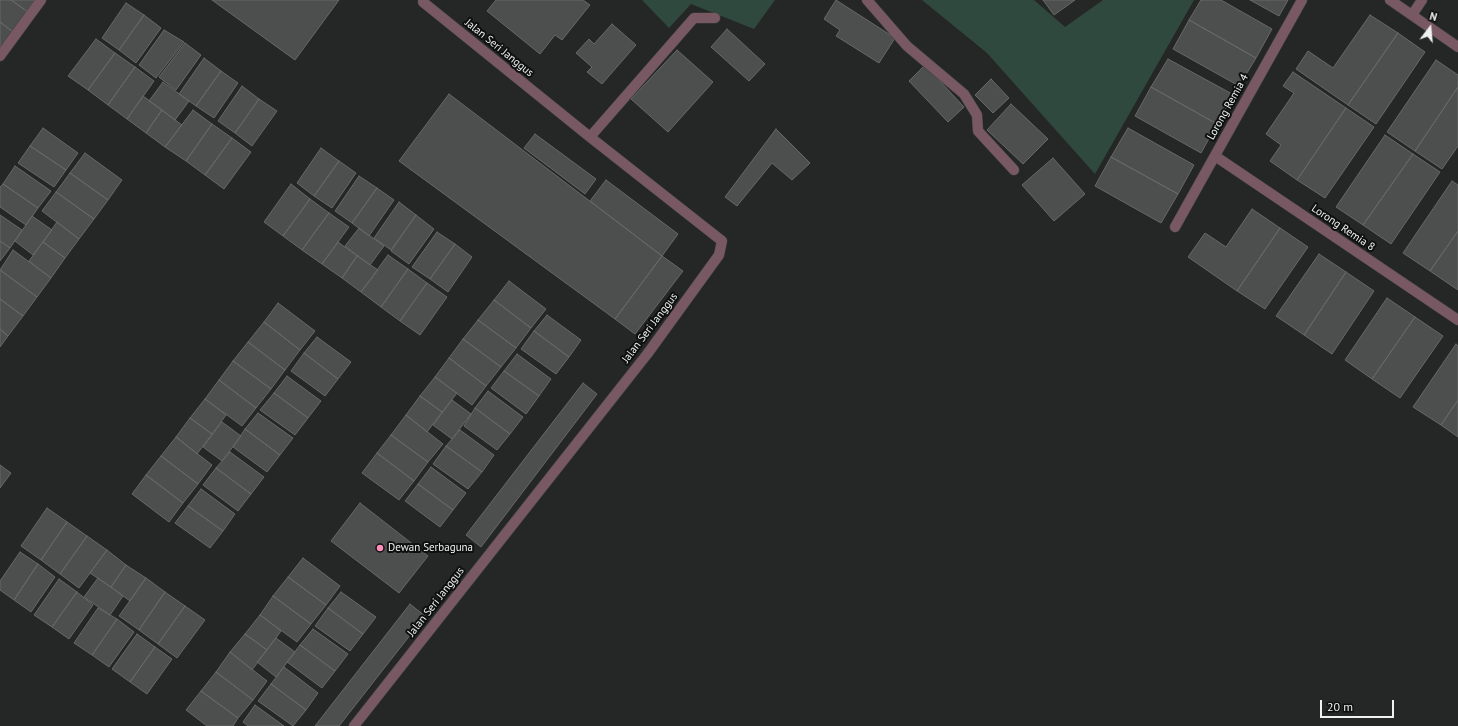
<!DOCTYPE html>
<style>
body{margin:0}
#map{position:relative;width:1458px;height:726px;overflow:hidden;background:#242726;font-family:"PT Sans",sans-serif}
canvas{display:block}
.north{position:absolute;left:1410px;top:8px;width:40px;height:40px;-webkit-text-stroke:3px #0e100f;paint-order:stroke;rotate:16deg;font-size:11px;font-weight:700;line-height:16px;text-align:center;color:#eff1f0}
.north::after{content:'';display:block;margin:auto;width:14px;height:18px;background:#eff1f0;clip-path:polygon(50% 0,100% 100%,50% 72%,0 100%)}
.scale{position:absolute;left:1320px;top:700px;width:74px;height:18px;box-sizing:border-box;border:2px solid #eff1f0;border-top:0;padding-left:5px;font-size:12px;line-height:14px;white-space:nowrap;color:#eff1f0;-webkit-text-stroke:3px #0e100f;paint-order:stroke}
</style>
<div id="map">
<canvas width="1458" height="726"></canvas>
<div class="north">N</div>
<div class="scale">20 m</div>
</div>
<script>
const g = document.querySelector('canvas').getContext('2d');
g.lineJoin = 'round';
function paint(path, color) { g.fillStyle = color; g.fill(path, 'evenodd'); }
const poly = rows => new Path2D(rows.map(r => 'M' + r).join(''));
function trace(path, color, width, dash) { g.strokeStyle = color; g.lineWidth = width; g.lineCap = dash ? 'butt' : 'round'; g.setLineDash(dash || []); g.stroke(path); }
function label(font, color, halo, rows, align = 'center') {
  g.font = font + ' "PT Sans",sans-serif'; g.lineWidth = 4; g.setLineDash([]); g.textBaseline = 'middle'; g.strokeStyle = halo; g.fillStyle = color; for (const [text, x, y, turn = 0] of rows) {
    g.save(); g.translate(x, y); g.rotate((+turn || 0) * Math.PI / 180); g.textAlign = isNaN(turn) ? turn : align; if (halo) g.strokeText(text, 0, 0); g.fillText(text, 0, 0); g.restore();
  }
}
paint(poly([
 [642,0,775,0,754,29,691,4,669,28],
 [922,0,1034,0,1065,27,1103,0,1194,0,1095,174,987,53]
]), '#30493e');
const building = poly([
 [0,0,11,0,28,12,13,32,0,22,0,0],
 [11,0,36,0,28,12,11,0],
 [212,0,339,0,295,60,212,0],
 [496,0,583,0,590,5,562,40,555,35,540,54,487,11,496,0],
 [836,0,895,38,879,63,836,36,840,30,824,19,836,0],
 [1043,0,1075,0,1054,15,1043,0],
 [1201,0,1221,0,1272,29,1256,58,1189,20,1201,0],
 [1250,0,1288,0,1279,16,1250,0],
 [126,3,144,15,119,50,102,38,126,3],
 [144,15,161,28,136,63,119,50,144,15],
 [1370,15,1398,33,1348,105,1296,69,1308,51,1333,68,1370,15],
 [1189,20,1256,58,1239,86,1173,49,1189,20],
 [0,22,13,32,0,49,0,22],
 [612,24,636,45,602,84,587,72,592,67,576,53,589,39,594,44,612,24],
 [727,29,765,64,749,81,711,47,727,29],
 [164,30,184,42,156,78,139,65,164,30],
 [1398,33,1425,52,1376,124,1348,105,1398,33],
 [96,39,115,53,88,90,68,76,96,39],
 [185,43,201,55,176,90,159,77,185,43],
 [677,50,713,82,668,132,631,99,677,50],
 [115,53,135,67,108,105,88,90,115,53],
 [204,58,221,71,196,106,179,94,204,58],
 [1168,59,1234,95,1217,124,1151,87,1168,59],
 [1436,60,1458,75,1458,87,1415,151,1387,132,1436,60],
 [925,65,964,107,948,122,909,81,925,65],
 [135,67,154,81,127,119,108,105,135,67],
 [221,71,238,83,214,118,196,106,221,71],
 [1293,72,1346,108,1297,180,1270,161,1281,145,1266,134,1294,93,1283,86,1293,72],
 [991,79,1009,98,993,113,975,95,991,79],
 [163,82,189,101,175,120,149,101,163,82],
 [242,86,259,99,235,133,218,121,242,86],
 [1151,87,1217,124,1201,153,1135,116,1151,87],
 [1458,87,1458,146,1442,169,1415,151,1458,87],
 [449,94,662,256,615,319,399,161,449,94],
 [143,96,162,110,146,133,127,119,143,96],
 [259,99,277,111,252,146,235,133,259,99],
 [1011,104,1048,139,1023,164,987,130,1011,104],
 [1346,108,1374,127,1325,198,1297,180,1346,108],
 [162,110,182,125,165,147,146,133,162,110],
 [193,110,212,124,186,161,165,147,193,110],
 [212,124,232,138,205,175,186,161,212,124],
 [43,128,78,153,66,170,30,146,43,128],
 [1128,128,1194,165,1178,194,1111,157,1128,128],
 [776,129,810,163,792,180,772,163,737,206,725,197,776,129],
 [535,134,596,179,585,194,524,148,535,134],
 [1385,135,1413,154,1363,225,1336,207,1385,135],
 [232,138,251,152,224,189,205,175,232,138],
 [30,146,66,170,54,187,18,163,30,146],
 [321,148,339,161,314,196,297,183,321,148],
 [85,153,122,180,108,200,70,173,85,153],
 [1413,154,1440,172,1391,244,1363,225,1413,154],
 [1111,157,1178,194,1161,223,1095,186,1111,157],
 [1053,158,1085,194,1054,221,1022,185,1053,158],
 [339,161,356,173,332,208,314,196,339,161],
 [15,166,51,191,38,208,3,184,15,166],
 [70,173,108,200,94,219,56,192,70,173],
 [359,176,377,188,352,223,335,211,359,176],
 [606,180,678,234,662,256,590,201,606,180],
 [1452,181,1458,185,1458,231,1430,271,1403,253,1452,181],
 [3,184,38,208,26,225,0,207,0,187,3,184],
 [291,184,310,199,283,236,264,222,291,184],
 [377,188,394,200,369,236,352,223,377,188],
 [56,192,94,219,79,239,42,211,56,192],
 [310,199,329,213,302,250,283,236,310,199],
 [399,202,416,215,391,250,374,238,399,202],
 [1252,209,1280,228,1237,291,1188,257,1205,233,1226,247,1252,209],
 [329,213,349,227,322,264,302,250,329,213],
 [0,215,22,230,10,248,0,241,0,215],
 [416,215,434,229,409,264,391,251,416,215],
 [32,216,52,230,33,255,15,241,32,216],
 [57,222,79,239,65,258,43,242,57,222],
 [359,228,384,246,370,265,345,246,359,228],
 [1280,228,1308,247,1265,309,1237,291,1280,228],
 [1458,231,1458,290,1430,271,1458,231],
 [437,232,455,244,430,279,412,267,437,232],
 [0,241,10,248,0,261,0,241],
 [43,242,65,258,51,278,29,261,43,242],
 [338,242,357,256,342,278,322,264,338,242],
 [455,244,472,257,448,292,430,279,455,244],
 [13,250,51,278,37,297,0,270,13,250],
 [1319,254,1346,272,1304,335,1276,316,1319,254],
 [388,255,408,269,381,307,361,292,388,255],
 [357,256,378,270,361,292,342,278,357,256],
 [662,256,683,271,635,334,615,319,662,256],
 [408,269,427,283,400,321,381,307,408,269],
 [0,270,37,297,23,316,0,299,0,270],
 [1346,272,1374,291,1332,354,1304,335,1346,272],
 [509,281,546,309,531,328,494,300,509,281],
 [427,283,447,297,420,335,400,321,427,283],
 [1387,298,1415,317,1372,379,1345,360,1387,298],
 [0,299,23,316,8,336,0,329,0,299],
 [494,300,531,328,516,348,478,320,494,300],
 [278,303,315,331,300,350,264,322,278,303],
 [547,315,581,340,569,357,534,331,547,315],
 [1415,317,1443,336,1400,398,1372,379,1415,317],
 [478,320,516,348,501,367,463,339,478,320],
 [264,322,300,350,285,370,248,342,264,322],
 [0,329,8,336,0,347,0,329],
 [534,331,569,357,556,374,521,349,534,331],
 [317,337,351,362,338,379,304,353,317,337],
 [463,339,501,367,486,386,449,358,463,339],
 [248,342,285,370,271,389,233,361,248,342],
 [1456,344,1458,346,1458,400,1441,425,1413,407,1456,344],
 [304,353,338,379,325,396,291,371,304,353],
 [517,354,551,379,539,396,504,371,517,354],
 [449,358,486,386,472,405,435,377,449,358],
 [233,361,271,389,256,408,219,380,233,361],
 [504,371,539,396,526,414,491,388,504,371],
 [287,376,321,401,308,418,274,393,287,376],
 [435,377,457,393,442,412,420,396,435,377],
 [219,380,256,408,242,426,205,399,219,380],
 [583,383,597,394,481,547,466,535,583,383],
 [488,391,523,417,510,434,475,408,488,391],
 [274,393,308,418,295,435,260,410,274,393],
 [420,396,442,412,427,432,406,415,420,396],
 [205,399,226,415,212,434,190,418,205,399],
 [452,400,471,414,452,439,433,425,452,400],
 [1458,400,1458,437,1441,425,1458,400],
 [475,408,510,434,497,450,464,426,475,408],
 [258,413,293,438,280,455,245,429,258,413],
 [406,415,443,444,428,462,391,435,406,415],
 [190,418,212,434,197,454,176,437,190,418],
 [222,422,241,436,222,461,203,447,222,422],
 [245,429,280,455,267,472,233,447,245,429],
 [460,430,494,455,482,472,446,446,460,430],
 [391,435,428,462,414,481,377,453,391,435],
 [176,437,212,465,198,484,161,456,176,437],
 [446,446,482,472,468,489,433,464,446,446],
 [230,452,264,477,251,494,216,468,230,452],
 [377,453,414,481,399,500,362,473,377,453],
 [161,456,198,484,183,503,146,475,161,456],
 [0,465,11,473,0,488,0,465],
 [431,467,466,493,453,510,418,484,431,467],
 [216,468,251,494,238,511,203,485,216,468],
 [146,475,183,503,169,522,132,494,146,475],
 [418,484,453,510,440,527,405,501,418,484],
 [201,489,235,514,223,531,188,506,201,489],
 [360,503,428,556,399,593,331,541,360,503],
 [188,506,223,531,210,548,175,523,188,506],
 [47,508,67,522,41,560,21,546,47,508],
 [67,522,87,536,60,574,41,560,67,522],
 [87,536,107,550,79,588,60,574,87,536],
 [107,550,126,565,111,587,90,573,107,550],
 [20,552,38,564,14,600,0,590,0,581,20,552],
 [303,558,340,586,326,605,288,577,303,558],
 [38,564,55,577,31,612,14,600,38,564],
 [126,565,146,578,130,601,111,587,126,565],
 [288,577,326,605,311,624,273,596,288,577],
 [98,578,123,596,110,615,84,597,98,578],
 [146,578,165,592,139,630,119,616,146,578],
 [59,579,77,592,52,627,34,615,59,579],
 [77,592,93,605,69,639,52,627,77,592],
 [165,592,185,606,158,644,139,630,165,592],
 [341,592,376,617,363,634,328,608,341,592],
 [273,596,311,624,297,642,260,615,273,596],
 [410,604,425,616,339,726,315,726,410,604],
 [185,606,205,620,177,658,158,644,185,606],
 [98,608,117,619,92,655,74,643,98,608],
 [328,608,363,634,350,651,315,626,328,608],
 [260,615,281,631,267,650,245,634,260,615],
 [117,619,134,632,109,667,92,655,117,619],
 [313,629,348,654,335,671,300,645,313,629],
 [137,634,155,647,130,682,112,669,137,634],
 [245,634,267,650,252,670,230,652,245,634],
 [276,638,295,652,276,677,257,662,276,638],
 [300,645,335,671,322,688,287,662,300,645],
 [155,647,172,659,147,694,130,682,155,647],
 [230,652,267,681,253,700,216,672,230,652],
 [284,667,318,693,306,710,271,684,284,667],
 [216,672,253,700,238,718,201,691,216,672],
 [271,684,306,710,293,726,258,701,271,684],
 [201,691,238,718,233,726,207,726,186,710,201,691],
 [255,705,284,726,248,726,243,722,255,705]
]);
paint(building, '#4c4f4d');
trace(building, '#666968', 1);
const minor = poly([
 [867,0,907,46,964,94,977,115,978,131,1014,170],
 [1390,0,1458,47],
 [1412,15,1422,0],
 [0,56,41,0],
 [590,137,694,18,715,18],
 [1215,156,1458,320],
 [1175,227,1302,0],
 [354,726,648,353,719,255,722,241,590,137,423,2]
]);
trace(minor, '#404342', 11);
trace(minor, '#785863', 10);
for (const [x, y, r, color] of [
 [380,548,4,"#ff8eba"]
]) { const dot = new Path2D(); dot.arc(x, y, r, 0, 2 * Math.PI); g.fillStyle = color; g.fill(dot); trace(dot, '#0e100f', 1.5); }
label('11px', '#eff1f0', '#0e100f', [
 ["Jalan Seri Janggus",499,48,39],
 ["Lorong Remia 4",1228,107,-61],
 ["Lorong Remia 8",1343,228,34],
 ["Jalan Seri Janggus",650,328,-53],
 ["Jalan Seri Janggus",436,602,-52]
]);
label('11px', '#eff1f0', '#0e100f', [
 ["Dewan Serbaguna",388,548]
], 'left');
</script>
